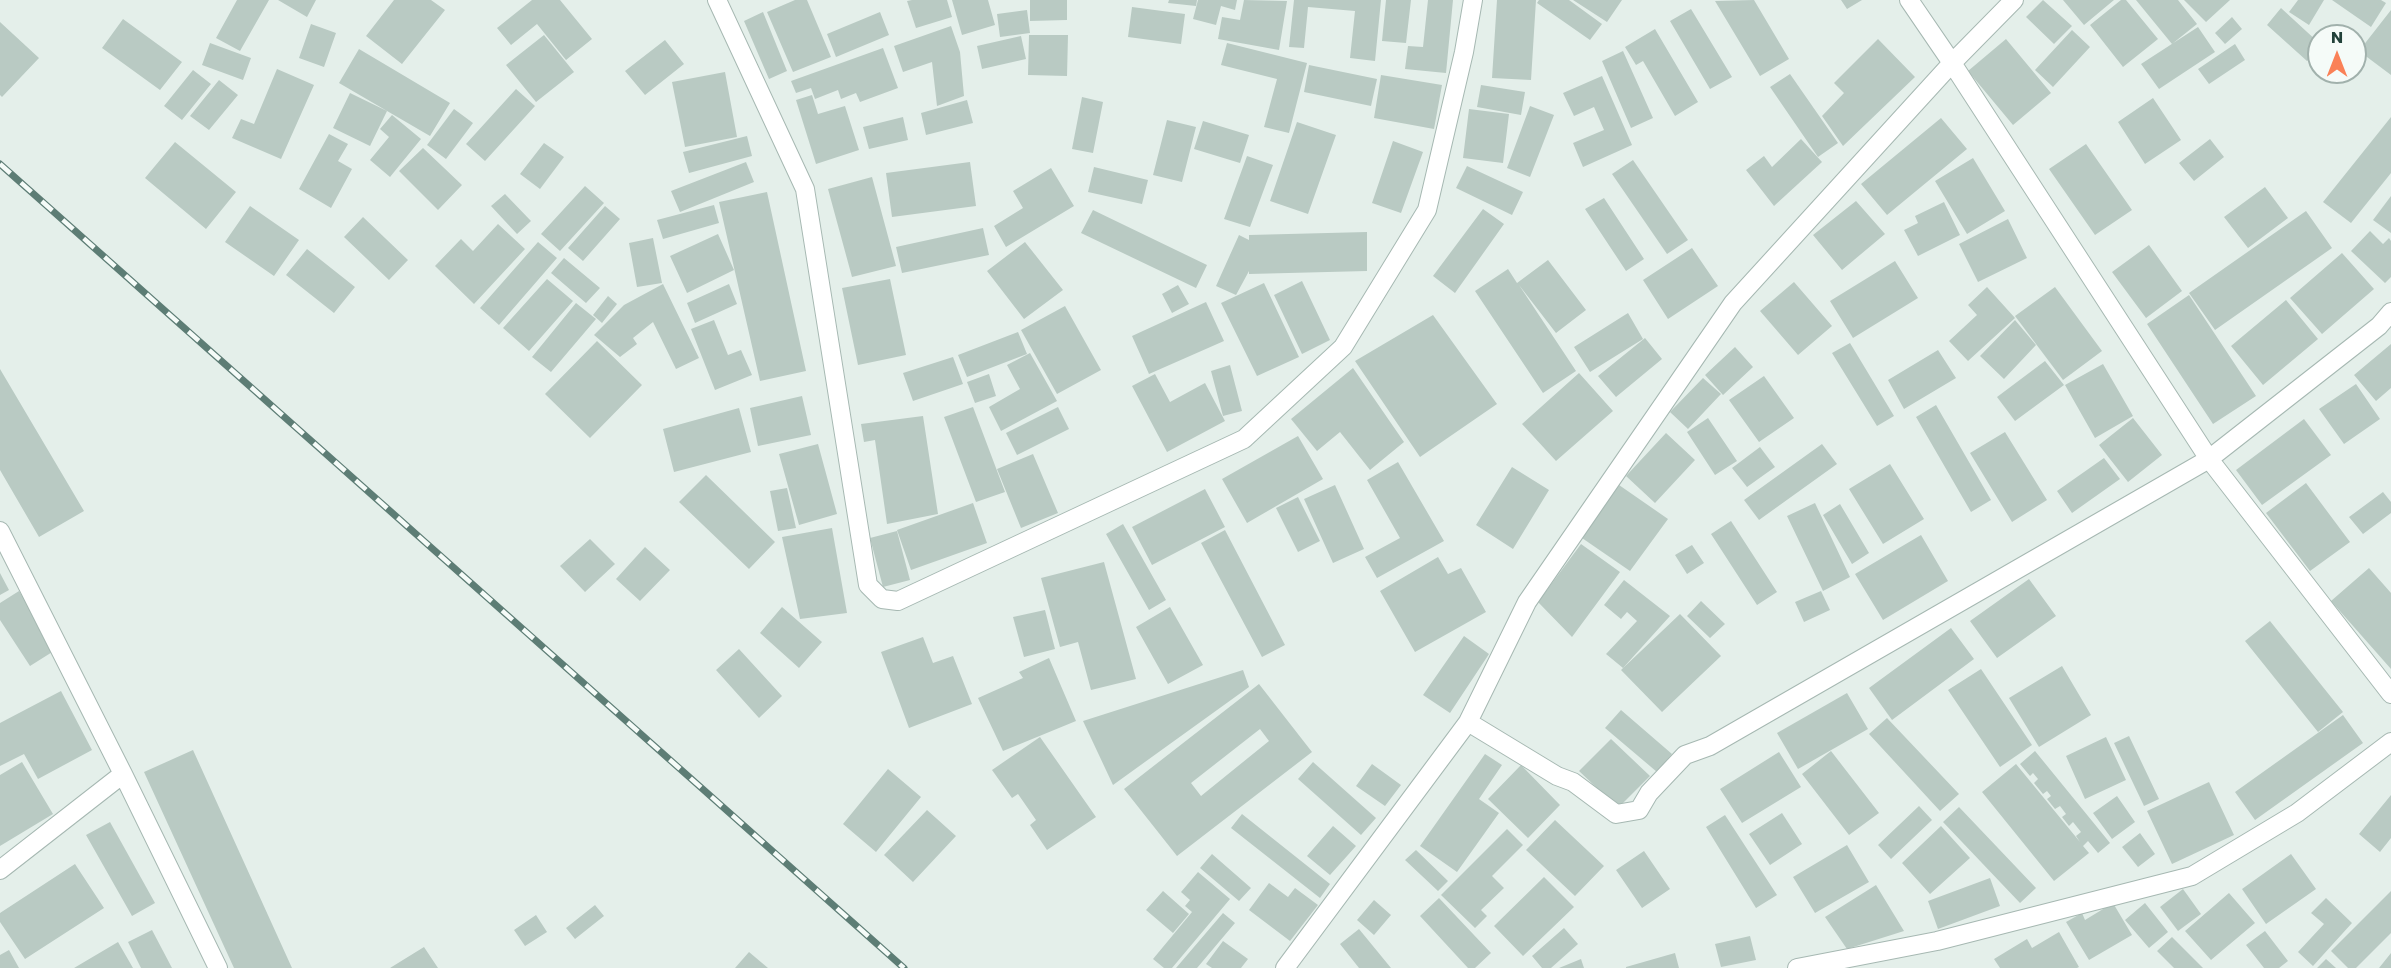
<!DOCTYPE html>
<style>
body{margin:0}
#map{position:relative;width:2391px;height:968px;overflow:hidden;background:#e4efea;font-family:Poppins,sans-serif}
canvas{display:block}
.north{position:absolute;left:2307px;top:24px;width:60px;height:60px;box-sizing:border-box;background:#f5fbf8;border:2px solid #a1b1ac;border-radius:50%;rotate:0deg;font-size:16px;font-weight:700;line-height:24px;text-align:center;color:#22423a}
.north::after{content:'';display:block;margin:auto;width:21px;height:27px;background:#fa8157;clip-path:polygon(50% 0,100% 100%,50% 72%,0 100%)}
</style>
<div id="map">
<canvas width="2391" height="968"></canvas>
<div class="north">N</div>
</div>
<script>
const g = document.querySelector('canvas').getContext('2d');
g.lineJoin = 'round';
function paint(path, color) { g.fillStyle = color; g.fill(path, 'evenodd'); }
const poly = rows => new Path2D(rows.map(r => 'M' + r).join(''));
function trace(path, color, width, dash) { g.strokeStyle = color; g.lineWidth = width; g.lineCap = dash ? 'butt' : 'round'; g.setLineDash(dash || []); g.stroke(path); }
paint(poly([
 [237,0,269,0,240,51,216,38],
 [278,0,316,0,307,17],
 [394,0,431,0,445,10,402,64,366,36],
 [532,0,560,0,592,39,566,60,537,24,511,45,497,28],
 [795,0,807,0,831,57,793,72,767,12],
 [912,0,947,0,952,17,916,28,907,1],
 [952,0,988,0,995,25,962,35],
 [1030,0,1067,0,1067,20,1030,21],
 [1169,0,1197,0,1196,6,1168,3],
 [1198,0,1237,0,1235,10,1221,6,1216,25,1193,19],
 [1244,0,1287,1,1279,50,1218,39,1222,17,1240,20],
 [1294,0,1381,0,1375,61,1350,58,1355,11,1308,7,1304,48,1289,47],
 [1386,0,1411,0,1406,43,1382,41],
 [1428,0,1453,0,1446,73,1405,69,1408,46,1423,47],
 [1497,0,1536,0,1531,80,1492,78],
 [1539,0,1569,0,1602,24,1590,40,1537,3],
 [1573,0,1622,0,1607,22],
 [1754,0,1789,59,1760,76,1715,1],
 [1841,0,1862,0,1847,9],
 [2043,0,2072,26,2054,44,2026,17],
 [2063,0,2114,0,2084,25],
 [2121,0,2126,0,2158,39,2123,67,2090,25],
 [2136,0,2178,0,2197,24,2172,44],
 [2184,0,2230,0,2206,22],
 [2298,0,2324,0,2309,25,2289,12],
 [2332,0,2381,0,2386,3,2371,27],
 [1132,7,1185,14,1181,44,1128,37],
 [2281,8,2319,43,2319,49,2307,61,2267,25],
 [1691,9,1732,77,1710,89,1670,21],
 [1027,10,1030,33,1000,37,997,14],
 [2391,10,2391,75,2359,51],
 [763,12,787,71,769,79,744,21],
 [880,12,889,35,836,57,827,34],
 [2232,17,2242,29,2225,44,2215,33],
 [123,19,182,62,160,90,102,48],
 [0,22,39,58,2,97,0,95],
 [311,24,336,33,324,67,299,58],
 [951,26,960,52,964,96,937,106,932,62,903,72,894,46],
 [2198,27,2215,52,2159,89,2141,64],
 [1655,29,1698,102,1675,116,1643,61,1636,65,1625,47],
 [2072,30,2090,47,2053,87,2035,70],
 [544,35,574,72,536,102,506,65],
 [1029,35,1068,35,1067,76,1028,75],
 [1021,36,1026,59,982,69,977,46],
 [1878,39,1915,77,1843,146,1822,116,1844,93,1834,83],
 [2006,39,2051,93,2013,125,1968,71],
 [665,40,684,64,645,95,625,71],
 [210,43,251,58,243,80,202,65],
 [1227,43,1307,63,1289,133,1264,127,1277,79,1221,65],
 [2235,44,2245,60,2209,84,2198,69],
 [883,48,898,88,860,102,856,93,841,99,838,90,815,99,811,88,796,93,791,81],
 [359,49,450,103,430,136,339,83],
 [1623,51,1653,118,1631,128,1602,61],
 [1309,65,1377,79,1371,106,1304,92],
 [277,69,314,85,281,159,232,138,241,119,254,124],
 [193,70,211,84,182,120,164,106],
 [725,72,737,137,685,147,672,82],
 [1790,74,1838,143,1818,157,1770,87],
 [1381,75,1442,85,1434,129,1374,118],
 [1602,76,1632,145,1583,167,1573,143,1604,130,1594,107,1574,116,1563,93],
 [219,80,238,95,209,130,190,116],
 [1481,85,1525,92,1521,115,1477,107],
 [516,89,535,106,485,161,466,144],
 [350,93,387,111,370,146,333,128],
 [812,95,818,114,845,106,859,150,816,164,796,100],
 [1082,97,1103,102,1093,153,1072,149],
 [2153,98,2181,140,2145,164,2118,122],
 [967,100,973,123,926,135,921,113],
 [1530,106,1554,115,1530,177,1507,168],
 [454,109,473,123,446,159,427,145],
 [1469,109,1509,114,1503,163,1463,158],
 [392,115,421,139,390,177,370,160,389,137,380,129],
 [903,117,908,140,869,149,863,127],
 [2391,117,2391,173,2351,223,2323,202],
 [1941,118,1967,149,1887,215,1861,184],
 [1167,120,1196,127,1182,182,1153,175],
 [1203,121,1249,135,1240,163,1194,149],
 [1297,122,1336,135,1308,214,1270,201],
 [329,134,348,144,338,161,352,169,331,208,299,189],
 [747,136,752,156,689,173,683,152],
 [1801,139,1822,162,1774,206,1746,170,1764,156,1772,167],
 [2210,139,2224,157,2194,181,2179,163],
 [1393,141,1423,152,1401,213,1372,203],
 [175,142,236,192,206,229,145,178],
 [544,143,564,157,540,189,520,174],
 [2086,144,2132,210,2095,235,2049,169],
 [423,148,462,185,438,210,399,171],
 [1247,156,1273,165,1250,227,1224,219],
 [1973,158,2005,211,1967,234,1935,181],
 [1633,160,1688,240,1667,254,1612,174],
 [746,162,754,182,680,212,671,191],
 [970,162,976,206,892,217,886,173],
 [1467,166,1523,192,1512,215,1456,188],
 [1094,167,1148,180,1142,204,1088,192],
 [1051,168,1074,206,1006,247,994,226,1023,208,1013,191],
 [872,177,896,266,852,277,828,189],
 [585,186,604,203,560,251,541,234],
 [2265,187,2288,218,2248,248,2224,217],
 [767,192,806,371,760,381,719,202],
 [505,194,531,221,517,234,491,206],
 [2391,196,2391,233,2373,220],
 [1604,198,1644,259,1626,271,1585,209],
 [1856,201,1885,234,1842,270,1813,235],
 [1944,202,1960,235,1918,256,1904,230,1918,223,1915,216],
 [714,205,719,223,663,239,657,220],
 [250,206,299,240,274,276,225,242],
 [605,206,620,219,583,261,568,248],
 [1483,209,1504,224,1455,293,1433,276],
 [1093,210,1207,265,1196,288,1081,233],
 [2306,211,2332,248,2215,330,2189,293],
 [363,217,408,260,389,280,344,237],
 [2008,219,2027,258,1978,282,1959,244],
 [498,224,525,249,474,304,435,266,461,239,473,251],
 [983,228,989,255,902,273,896,247],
 [2370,231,2383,244,2389,238,2391,241,2391,277,2385,283,2351,251],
 [1367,232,1367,271,1249,274,1249,271,1236,295,1216,286,1239,235,1249,240,1249,235],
 [718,234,734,270,687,293,670,256],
 [653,238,662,283,637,287,629,243],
 [538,242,557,258,499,325,480,308],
 [1025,242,1063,290,1024,319,987,271],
 [2149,245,2182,291,2146,318,2112,272],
 [1692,248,1718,286,1668,319,1643,280],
 [307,249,355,287,334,313,286,275],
 [2342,253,2374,289,2322,334,2290,298],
 [564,258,600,288,586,303,551,273],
 [1548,260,1586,310,1556,333,1519,285,1576,371,1543,393,1475,291,1508,269,1517,283],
 [1895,261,1918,298,1853,338,1830,301],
 [547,279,573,301,529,351,503,328],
 [890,279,906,355,858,365,842,288],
 [1302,281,1330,340,1302,354,1274,295],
 [1794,282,1832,326,1798,355,1760,311],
 [1264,283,1299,357,1257,376,1221,303],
 [663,284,699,358,676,369,653,322,633,338,637,344,620,357,594,335,624,305],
 [729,284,737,304,695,323,687,303],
 [1178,285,1189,304,1172,313,1162,294],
 [1987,287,2015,318,1968,361,1949,341,1977,315,1968,305],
 [2055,287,2102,351,2063,380,2015,316],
 [2189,295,2256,396,2213,424,2147,324],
 [608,296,617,304,602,323,593,315],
 [2286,300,2318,339,2263,385,2231,346],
 [1206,302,1224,341,1149,374,1132,336],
 [576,303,596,319,551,372,532,357],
 [1065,306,1101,370,1057,394,1021,330],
 [1628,313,1643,339,1590,372,1574,347],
 [1433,315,1497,404,1420,457,1355,361],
 [714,320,728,355,741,350,752,375,715,390,691,329],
 [2015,320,2036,345,2004,379,1980,356],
 [1018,332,1027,354,967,377,958,355],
 [1645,338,1662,359,1616,397,1598,376],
 [597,341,642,385,590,438,545,394],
 [1850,343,1894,416,1877,426,1832,353],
 [2391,344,2391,388,2376,401,2354,375],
 [1735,347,1753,367,1723,395,1705,375],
 [1938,350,1956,378,1904,409,1888,380],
 [1030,353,1057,401,1001,431,989,407,1020,389,1007,365],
 [953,357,963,384,913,401,903,373],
 [2045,361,2064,385,2015,421,1997,397],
 [2103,364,2133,416,2095,438,2065,385],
 [1230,365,1242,411,1223,416,1211,371],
 [1353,368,1404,442,1370,470,1340,432,1317,451,1291,419],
 [0,369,84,511,39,537,0,470],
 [1579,373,1613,411,1556,461,1522,424],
 [989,374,996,396,975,403,967,382],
 [1155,374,1170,402,1205,383,1225,421,1167,452,1132,386],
 [1764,376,1794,418,1759,442,1729,400],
 [1703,378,1721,394,1688,429,1670,412],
 [2356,384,2380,419,2344,444,2319,409],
 [802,396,811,435,758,446,750,408],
 [1936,405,1991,500,1971,512,1916,417],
 [973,407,1005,492,976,502,944,417],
 [1058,407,1069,429,1017,455,1006,433],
 [739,408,751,452,674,472,663,429],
 [923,416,938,514,887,524,875,440,864,442,861,424],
 [1708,418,1737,461,1715,475,1687,432],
 [2133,418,2162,455,2128,482,2099,445],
 [2304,419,2331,455,2262,505,2236,470],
 [2005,432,2047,500,2012,522,1970,453],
 [1666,433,1695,460,1655,503,1626,476],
 [1298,436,1323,479,1247,523,1222,479],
 [818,444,837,514,799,525,779,454],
 [1822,444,1837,464,1759,520,1744,500],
 [1760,447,1775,467,1747,487,1732,468],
 [1033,454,1058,513,1021,528,997,469],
 [2104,458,2120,479,2072,513,2057,491],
 [1398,462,1444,541,1377,578,1365,557,1400,538,1367,480],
 [1890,464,1924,519,1883,544,1849,489],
 [1512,467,1549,490,1513,549,1476,525],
 [706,475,775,542,749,569,679,502],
 [2306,483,2350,542,2310,571,2266,513],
 [1335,485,1364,549,1333,563,1304,499],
 [1619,485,1668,519,1630,571,1582,538],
 [787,488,796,528,778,531,770,491],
 [1205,489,1225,527,1152,565,1132,527],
 [2383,492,2391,502,2391,513,2363,534,2349,517],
 [1298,497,1320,541,1298,552,1276,508],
 [973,503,987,543,911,570,897,530],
 [1815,503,1850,577,1823,591,1787,516],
 [1840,504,1869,553,1852,564,1823,515],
 [1731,521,1777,592,1757,605,1711,534],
 [1123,524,1166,600,1149,610,1106,534],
 [832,528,847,613,800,619,782,537],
 [1225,530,1285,645,1262,657,1201,543],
 [897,531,910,580,883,587,870,538],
 [1921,535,1948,581,1883,620,1855,574],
 [590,539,615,564,585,592,560,566],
 [1581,544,1620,572,1572,637,1538,602],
 [1692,545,1704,563,1687,574,1675,555],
 [645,547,670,570,640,601,616,579],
 [1438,557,1448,574,1461,568,1486,612,1415,652,1380,591],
 [1104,562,1136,679,1091,690,1078,642,1060,647,1041,578],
 [2369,568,2391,593,2391,669,2331,601],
 [0,573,9,590,0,595],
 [2029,579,2056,616,1997,658,1970,621],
 [1624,580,1670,616,1623,668,1606,654,1637,621,1627,612,1621,619,1604,605],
 [19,591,57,649,30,666,0,620,0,603],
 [1821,591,1830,610,1804,622,1795,602],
 [1701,601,1725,624,1710,638,1687,616],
 [782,607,822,642,799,668,760,633],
 [1170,607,1203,665,1168,684,1136,627],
 [1045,610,1055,649,1024,657,1013,617],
 [1680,614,1721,656,1662,712,1621,670],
 [2270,621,2343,712,2318,732,2245,641],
 [1951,628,1974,659,1892,720,1869,688],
 [1464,636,1489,654,1450,713,1423,695],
 [923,637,933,663,953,656,972,704,909,728,881,652],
 [739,649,782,696,759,718,716,670],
 [1049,658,1076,721,1003,751,978,698,1023,678,1019,672],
 [2062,666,2091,715,2039,747,2009,698],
 [1981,669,2032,745,2000,767,1948,690],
 [1243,670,1249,687,1113,785,1083,721],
 [1259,684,1312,752,1177,856,1124,789],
 [1260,729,1269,741,1201,796,1191,783],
 [61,691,92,750,38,779,24,754,0,766,0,723],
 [1847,693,1868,729,1798,769,1777,733],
 [1621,710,1672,754,1657,772,1605,728],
 [2343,715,2363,743,2255,820,2235,792],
 [1887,718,1959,794,1940,811,1869,734],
 [2129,736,2159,799,2144,806,2114,743],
 [1040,737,1096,817,1047,850,1030,825,1036,820,1018,794,1012,798,992,770],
 [2106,737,2126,780,2085,799,2066,756],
 [1611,739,1650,776,1618,808,1579,771],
 [193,750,292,968,234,968,144,772],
 [1831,751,1879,813,1849,835,1802,774],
 [2035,751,2110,843,2098,853,2088,841,2083,846,2089,853,2054,881,1982,792,2016,764,2080,842,2076,836,2081,832,2073,822,2069,826,2062,817,2066,814,2060,806,2055,809,2047,799,2051,796,2047,791,2043,794,2034,783,2038,779,2033,773,2030,776,2020,764],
 [1779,752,1801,787,1742,823,1720,789],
 [1485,754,1502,765,1479,799,1499,813,1457,872,1420,846],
 [22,762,53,814,0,846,0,775],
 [1313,762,1376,818,1361,835,1298,779],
 [1372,764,1401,785,1385,806,1356,786],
 [1521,765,1560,805,1528,838,1488,799],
 [888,769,921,797,876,852,843,824],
 [2209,782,2234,835,2172,864,2147,811],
 [2391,795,2391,838,2380,852,2359,834],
 [2117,796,2135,822,2112,839,2093,813],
 [1919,806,1932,820,1891,859,1878,845],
 [1959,807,2036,888,2020,903,1943,822],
 [927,810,956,836,913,882,884,855],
 [1782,813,1802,844,1770,865,1749,834],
 [1242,814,1330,884,1320,898,1231,828],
 [1725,815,1777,895,1756,908,1706,827],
 [1555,820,1604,866,1575,896,1526,850],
 [110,822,155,903,132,916,86,835],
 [1333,826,1356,846,1330,875,1307,856],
 [1941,826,1970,858,1930,894,1902,863],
 [1507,829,1523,845,1492,876,1504,888,1481,910,1487,916,1475,928,1441,895],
 [2140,833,2155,854,2138,867,2122,847],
 [1847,845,1869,882,1815,913,1793,877],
 [1416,850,1448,881,1438,891,1405,860],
 [1644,851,1670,889,1642,908,1616,870],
 [1212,854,1251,888,1239,901,1200,868],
 [2291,854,2316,889,2266,924,2242,889],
 [75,864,104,908,25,959,0,922,0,913],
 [1198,872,1230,899,1172,968,1164,968,1153,959,1192,912,1185,906,1190,900,1181,892],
 [1544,877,1574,907,1523,956,1494,926],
 [1990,878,2000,906,1938,929,1928,901],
 [1269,883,1288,897,1295,888,1318,905,1290,941,1249,910],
 [1876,885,1904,931,1847,949,1825,917],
 [2183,889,2201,914,2178,931,2160,907],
 [1163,891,1189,914,1173,933,1146,910],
 [2391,891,2391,933,2356,968,2348,968,2331,951],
 [2229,893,2255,923,2211,960,2185,931],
 [1439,898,1491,953,1475,968,1468,968,1420,916],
 [2326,898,2352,923,2313,966,2298,952,2324,924,2311,913],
 [1374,900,1391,915,1374,935,1357,920],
 [2113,903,2132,935,2089,960,2066,922,2082,913,2085,920],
 [2145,903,2168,932,2149,948,2125,920],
 [595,905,604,916,575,939,566,928],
 [1223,913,1235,923,1197,968,1176,968],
 [536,915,547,932,525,946,514,930],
 [1564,928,1578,944,1551,968,1542,968,1532,956],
 [1359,929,1391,968,1359,968,1340,944],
 [152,930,172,968,141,968,128,942],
 [2265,931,2288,961,2279,968,2264,968,2246,945],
 [2059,932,2079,967,2077,968,2000,968,1994,959,2027,939,2032,948],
 [1750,936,1756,960,1721,967,1715,944],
 [2172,937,2203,968,2174,968,2157,951],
 [1223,941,1248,959,1241,968,1212,968,1206,964],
 [118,942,133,968,74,968],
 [424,947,438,968,390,968],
 [9,950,19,968,0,968,0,955],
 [749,952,768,968,735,968],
 [1675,953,1679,968,1626,968,1626,967],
 [2391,953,2391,968,2379,968],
 [1581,959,1584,968,1559,968],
 [2326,959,2336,968,2317,968]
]), '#b9cac3');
const minor = poly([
 [717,0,805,189,868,585,882,599,898,601,1244,439,1343,347,1427,210,1464,52,1473,0],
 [1909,0,1952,63,2209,459,2391,694],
 [0,531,123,774,218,968],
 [1468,722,1557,776,1573,782,1616,814,1639,810,1649,793,1685,755,1710,746,2209,459,2379,326,2391,312],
 [0,870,123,774],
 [1285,968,1468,722,1527,602,1733,303,1952,63,2014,0],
 [1797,968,1937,941,2192,876,2297,813,2391,742]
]);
trace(minor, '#a6b8b2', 20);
trace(minor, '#fff', 18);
const rail = poly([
 [0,164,904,968]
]);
trace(rail, '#5d7d75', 7);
trace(rail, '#f5fbf8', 4.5, [14]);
</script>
